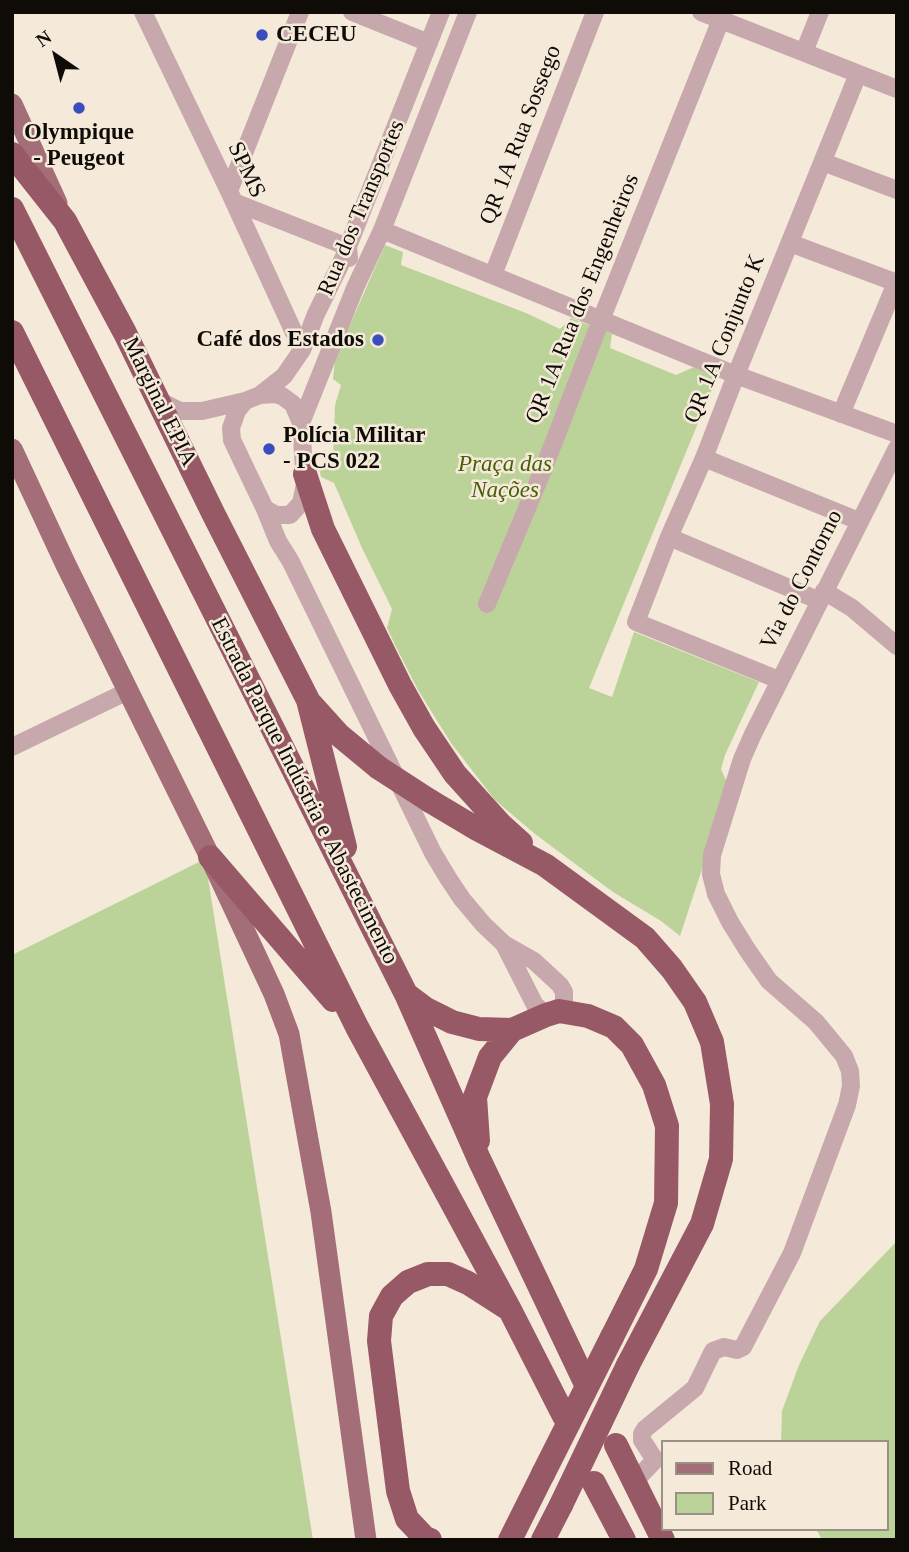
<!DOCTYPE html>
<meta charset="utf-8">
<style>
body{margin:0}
#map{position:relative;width:909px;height:1552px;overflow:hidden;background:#f5eada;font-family:"Times New Roman",serif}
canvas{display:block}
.frame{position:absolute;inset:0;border:14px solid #0f0b06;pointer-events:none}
.legend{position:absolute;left:661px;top:1440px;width:228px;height:91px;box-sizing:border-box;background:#f5eada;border:2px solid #999185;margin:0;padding:9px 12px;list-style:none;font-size:21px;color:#0f0b06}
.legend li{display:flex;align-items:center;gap:14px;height:35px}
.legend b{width:35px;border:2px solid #999185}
.north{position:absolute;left:21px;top:21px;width:70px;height:70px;-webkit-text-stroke:5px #f5eada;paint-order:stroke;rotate:325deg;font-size:19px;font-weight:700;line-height:28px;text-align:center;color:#0f0b06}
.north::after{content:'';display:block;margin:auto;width:24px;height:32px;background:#0f0b06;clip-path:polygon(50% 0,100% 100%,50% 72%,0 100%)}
</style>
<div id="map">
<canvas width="909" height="1552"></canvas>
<div class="frame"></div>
<ul class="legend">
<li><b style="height:9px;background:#a46e78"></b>Road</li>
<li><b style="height:19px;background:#bbd399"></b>Park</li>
</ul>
<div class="north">N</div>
</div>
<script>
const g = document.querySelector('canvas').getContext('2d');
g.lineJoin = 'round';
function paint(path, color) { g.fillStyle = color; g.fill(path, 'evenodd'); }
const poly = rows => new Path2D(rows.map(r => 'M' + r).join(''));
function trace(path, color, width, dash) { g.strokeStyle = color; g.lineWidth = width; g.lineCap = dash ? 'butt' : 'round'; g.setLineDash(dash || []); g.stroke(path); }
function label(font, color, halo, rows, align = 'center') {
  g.font = font + ' "Times New Roman",serif'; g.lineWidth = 5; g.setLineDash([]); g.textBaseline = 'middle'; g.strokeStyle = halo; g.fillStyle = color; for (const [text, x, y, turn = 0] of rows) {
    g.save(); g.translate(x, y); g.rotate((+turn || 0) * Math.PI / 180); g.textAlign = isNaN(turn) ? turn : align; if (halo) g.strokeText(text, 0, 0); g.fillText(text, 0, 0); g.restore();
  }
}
paint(poly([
 [385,245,403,252,401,265,526,313,560,329,571,318,612,334,610,348,676,375,694,367,717,377,589,688,612,697,634,632,759,682,725,755,721,769,729,787,680,936,661,921,613,892,535,834,495,800,451,743,418,690,396,647,387,628,392,609,362,548,334,483,321,477,319,468,333,459,335,405,341,385,333,379,335,359],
 [205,859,313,1540,12,1540,12,955],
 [897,1241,897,1540,822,1540,816,1529,886,1529,886,1442,781,1442,782,1411,799,1365,820,1321]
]), '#bbd399');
trace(poly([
 [143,12,229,191,302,350],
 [352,12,429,43],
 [701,12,897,89],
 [804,52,820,12],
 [823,162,897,190],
 [229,191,300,12],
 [234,202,348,247,349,258],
 [382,230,736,375,897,434],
 [790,243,897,283],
 [493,275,595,12],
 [275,394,282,396,293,404,301,423,305,484,301,503,290,515,276,515,265,509,232,440,231,428,237,411,245,401,260,395,275,394],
 [260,395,284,376,302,350,316,314,343,259,441,12],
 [158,400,180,411,202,411,245,401],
 [841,414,896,283],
 [301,423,355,288,382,230,468,12],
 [704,458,859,521],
 [265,509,278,541,291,562,433,853,448,878,462,899,483,924,504,944,534,961,560,985,564,992,564,1001,559,1011],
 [669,537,820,601],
 [824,591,852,608,897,646],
 [487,604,543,470,601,320,724,12],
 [779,680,636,622,669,537,704,458,736,375,858,74],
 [12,747,128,691],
 [504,944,535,1005,546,1015],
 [634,1482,654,1461,653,1457,642,1440,642,1434,645,1429,695,1388,713,1351,724,1347,737,1350,743,1347,792,1253,847,1105,851,1086,850,1071,844,1056,816,1022,769,981,748,951,730,922,716,894,711,874,712,855,742,759,753,734,897,448]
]), '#c7a8ac', 18);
trace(poly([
 [12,104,57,203],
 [12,449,66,565,210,857,274,994,289,1034,321,1212,366,1540]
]), '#a46e78', 21);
trace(poly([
 [12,154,65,221,125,333,213,513,308,700,345,847],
 [12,209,406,994,479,1159,584,1380],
 [12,332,357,1027,510,1310,564,1416],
 [305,474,323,529,400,685,424,728,455,774,501,825,521,843],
 [311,704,339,735,379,768],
 [430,801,477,829,545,865,645,938,672,969,695,1002,712,1042,722,1104,721,1159,702,1224,628,1365],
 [210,857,333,1000],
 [406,994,426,1009,452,1022,479,1029,512,1030],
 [478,1141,475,1097,490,1057,512,1030,546,1015,559,1011,588,1016,614,1027,632,1045,654,1085,667,1126,666,1203,646,1269,612,1337],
 [616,1445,663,1540],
 [594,1483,624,1540],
 [430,1540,425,1538,407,1519,398,1491,379,1341,381,1316,392,1296,408,1282,428,1274,448,1274,468,1283,507,1308],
 [510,1540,543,1474],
 [543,1540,561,1505]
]), '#975965', 24);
trace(poly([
 [379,768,430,801],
 [543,1474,612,1337],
 [561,1505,628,1365]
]), '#975965', 24);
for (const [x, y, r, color] of [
 [262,35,7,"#3b4cbf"],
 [79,108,7,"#3b4cbf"],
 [378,340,7,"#3b4cbf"],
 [269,449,7,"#3b4cbf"]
]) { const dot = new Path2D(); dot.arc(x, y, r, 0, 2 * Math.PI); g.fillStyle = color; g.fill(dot); trace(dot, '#f5eada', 2.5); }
label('bold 23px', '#0f0b06', '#f5eada', [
 ["CECEU",276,35],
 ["Olympique",79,133,"center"],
 ["- Peugeot",79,159,"center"],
 ["Café dos Estados",364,340,"right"],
 ["Polícia Militar",283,436],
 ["- PCS 022",283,462]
], 'left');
label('23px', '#0f0b06', '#f5eada', [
 ["QR 1A Rua Sossego",521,135,-69],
 ["SPMS",246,170,65],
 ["Rua dos Transportes",362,208,-67],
 ["QR 1A Rua dos Engenheiros",583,299,-68],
 ["QR 1A Conjunto K",725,339,-68],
 ["Marginal EPIA",159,402,64],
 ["Via do Contorno",802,580,-63],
 ["Estrada Parque Indústria e Abastecimento",304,791,63]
]);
label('italic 23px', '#455f04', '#f5eada', [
 ["Praça das",505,465],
 ["Nações",505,491]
]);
</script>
